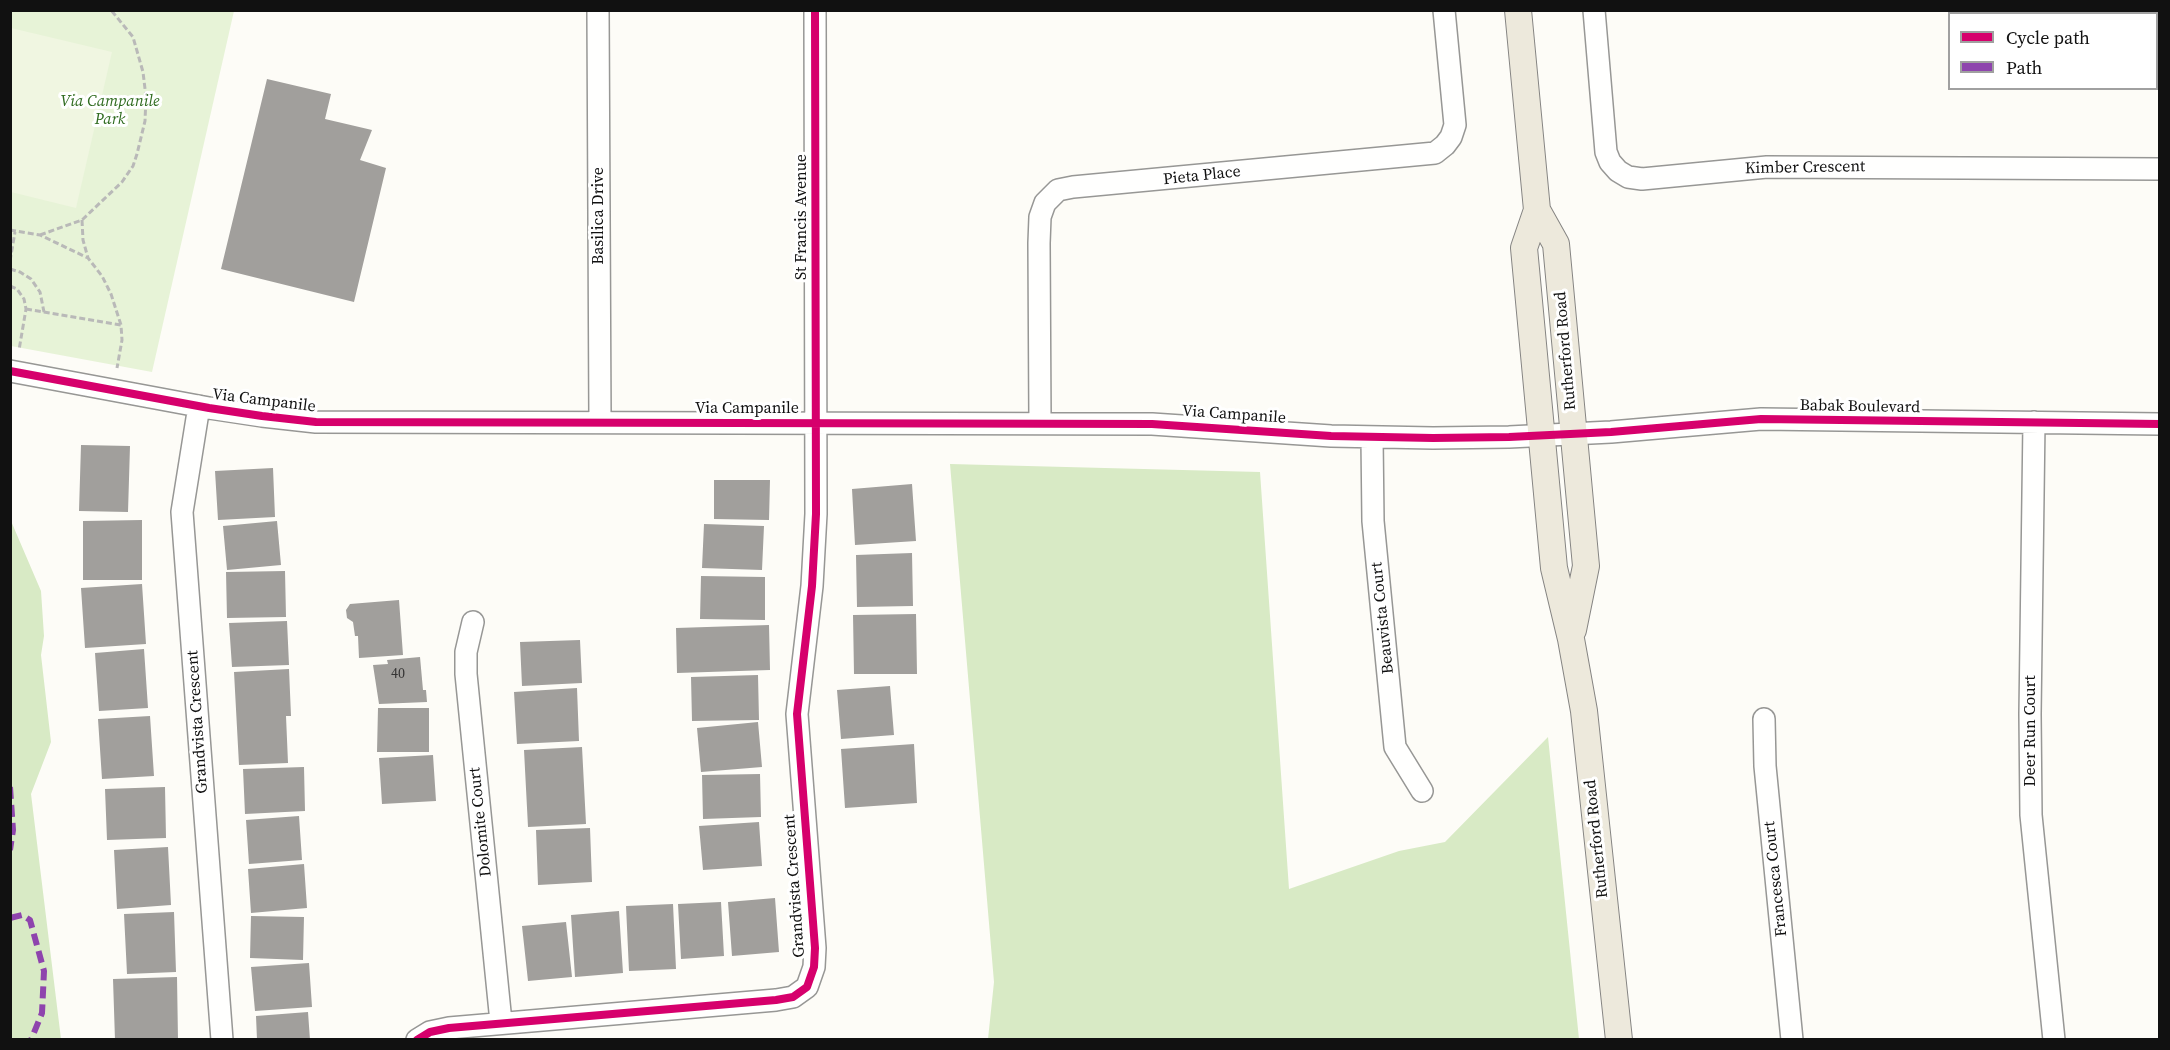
<!DOCTYPE html>
<style>
body{margin:0}
#map{position:relative;width:2170px;height:1050px;overflow:hidden;background:#fdfcf7;font-family:"Source Serif 4",serif}
canvas{display:block}
.frame{position:absolute;inset:0;border:12px solid #111;pointer-events:none}
.legend{position:absolute;left:1948px;top:12px;width:210px;height:78px;box-sizing:border-box;background:#fff;border:2px solid #a0a0a0;margin:0;padding:8px 10px;list-style:none;font-size:18px;color:#111}
.legend li{display:flex;align-items:center;gap:12px;height:30px}
.legend b{width:30px;border:2px solid #a0a0a0}
</style>
<div id="map">
<canvas width="2170" height="1050"></canvas>
<div class="frame"></div>
<ul class="legend">
<li><b style="height:8px;background:#d6006c"></b>Cycle path</li>
<li><b style="height:8px;background:#8e44ad"></b>Path</li>
</ul>
</div>
<script>
const g = document.querySelector('canvas').getContext('2d');
g.lineJoin = 'round';
function paint(path, color) { g.fillStyle = color; g.fill(path, 'evenodd'); }
const poly = rows => new Path2D(rows.map(r => 'M' + r).join(''));
function trace(path, color, width, dash) { g.strokeStyle = color; g.lineWidth = width; g.lineCap = dash ? 'butt' : 'round'; g.setLineDash(dash || []); g.stroke(path); }
function label(font, color, halo, rows, align = 'center') {
  g.font = font + ' "Source Serif 4",serif'; g.lineWidth = 6; g.setLineDash([]); g.textBaseline = 'middle'; g.strokeStyle = halo; g.fillStyle = color; for (const [text, x, y, turn = 0] of rows) {
    g.save(); g.translate(x, y); g.rotate((+turn || 0) * Math.PI / 180); g.textAlign = isNaN(turn) ? turn : align; if (halo) g.strokeText(text, 0, 0); g.fillText(text, 0, 0); g.restore();
  }
}
paint(poly([
 [10,11,234,11,152,372,11,346]
]), '#e7f3d7');
paint(poly([
 [950,464,1260,472,1289,889,1399,851,1445,842,1548,737,1579,1039,988,1039,994,982],
 [11,521,41,591,44,636,41,655,51,742,31,794,61,1039,11,1039]
]), '#d8eac5');
paint(poly([
 [11,28,112,52,76,208,11,192]
]), '#f0f6e1');
paint(poly([
 [267,79,331,94,325,119,372,130,360,160,386,168,354,302,221,269],
 [81,445,130,446,128,512,79,511],
 [273,468,275,517,218,520,215,471],
 [714,480,770,480,769,520,714,519],
 [912,484,916,541,855,545,852,489],
 [142,520,142,580,83,580,83,521],
 [277,521,281,565,227,570,223,526],
 [704,524,764,526,762,570,702,568],
 [912,553,913,606,857,607,856,555],
 [285,571,286,617,227,618,226,572],
 [701,576,765,577,765,620,700,619],
 [142,584,146,644,85,648,81,588],
 [399,600,403,655,359,658,358,636,355,636,353,622,347,618,346,610,350,604],
 [916,614,917,674,854,674,853,615],
 [287,621,289,665,232,667,229,623],
 [769,625,770,670,677,673,676,628],
 [580,640,582,683,522,686,520,642],
 [144,649,148,708,99,711,95,653],
 [420,657,423,690,426,690,427,702,379,704,373,665,388,664,387,660],
 [289,669,291,716,286,716,288,763,239,765,234,672],
 [758,675,759,720,692,721,691,677],
 [890,686,894,735,841,739,837,690],
 [577,688,579,741,517,744,514,692],
 [378,708,429,708,429,752,377,752],
 [150,716,154,776,102,779,98,719],
 [758,722,762,767,701,772,697,728],
 [914,744,917,803,845,808,841,749],
 [582,747,586,824,528,827,524,750],
 [433,755,436,801,382,804,379,758],
 [304,767,305,811,245,814,243,769],
 [760,774,761,817,703,819,702,775],
 [165,787,166,838,107,840,105,789],
 [299,816,302,860,249,864,246,820],
 [759,822,762,866,703,870,699,826],
 [590,828,592,882,538,885,536,830],
 [168,847,171,905,117,909,114,850],
 [304,864,307,908,251,913,248,869],
 [775,898,779,952,732,956,728,902],
 [721,902,724,956,681,959,678,904],
 [673,904,676,969,629,971,626,906],
 [619,911,623,973,575,977,571,915],
 [174,912,176,972,127,974,124,914],
 [251,916,304,917,303,960,250,958],
 [566,922,572,977,528,981,522,926],
 [309,963,312,1007,255,1011,251,967],
 [177,977,178,1040,115,1040,113,979],
 [308,1012,310,1040,257,1040,256,1016]
]), '#a19f9c');
const minor = poly([
 [598,10,600,422],
 [1594,10,1606,152,1610,162,1618,171,1628,177,1642,179,1767,167,2160,169],
 [10,371,209,408,262,416,316,422,1152,424,1331,436,1433,438,1509,437,1611,432,1761,419,2160,424],
 [199,406,182,512,222,1040],
 [2034,422,2030,714,2031,815,2054,1040],
 [1040,423,1039,243,1040,217,1045,203,1058,190,1073,187,1435,153,1445,145,1451,137,1455,125,1444,10],
 [1372,438,1373,521,1395,747,1422,791],
 [473,622,466,652,466,674,501,1022],
 [1764,719,1765,766,1792,1040],
 [417,1040,430,1032,449,1028,776,1000,793,997,807,987,814,967,815,948,797,714,812,586,816,514,815,10]
]);
const major = poly([
 [1518,10,1537,210,1556,244,1586,566,1573,630],
 [1537,210,1524,248,1554,568,1571,639,1584,711,1619,1040]
]);
trace(minor, '#979795', 24);
trace(major, '#858482', 28);
trace(poly([
 [82,220,83,240,88,258,102,276,111,294,121,325,122,340,117,368],
 [10,230,40,235,88,258],
 [40,235,82,220,122,182,133,166,137,154,145,121,146,97,143,72,133,37,111,10],
 [10,261,15,232],
 [10,269,20,272,31,279,40,292,44,312],
 [10,286,17,289,24,299,26,309,19,350],
 [26,309,121,325]
]), '#b9b9b8', 3, [6, 3]);
trace(minor, '#fffffe', 21);
trace(major, '#ede9dc', 26);
trace(poly([
 [10,787,13,830,10,850],
 [10,918,22,915,30,920,44,971,42,1013,31,1040]
]), '#8e44ad', 6, [12, 6]);
trace(poly([
 [10,371,209,408,262,416,316,422,1152,424,1331,436,1433,438,1509,437,1611,432,1761,419,2160,424],
 [417,1040,430,1032,449,1028,776,1000,793,997,807,987,814,967,815,948,797,714,812,586,816,514,815,10]
]), '#d6006c', 8);
label('14px', '#353434', null, [
 ["40",398,674]
]);
label('italic 16px', '#2f6b1f', '#fff', [
 ["Via Campanile",110,102],
 ["Park",110,120]
]);
label('16px', '#111', '#fff', [
 ["Kimber Crescent",1805,168,-1],
 ["Pieta Place",1202,176,-6],
 ["Basilica Drive",599,216,-90],
 ["St Francis Avenue",802,217,-90],
 ["Rutherford Road",1566,351,-95],
 ["Via Campanile",264,401,7],
 ["Babak Boulevard",1860,407,1],
 ["Via Campanile",747,409],
 ["Via Campanile",1234,415,4],
 ["Beauvista Court",1383,618,-96],
 ["Grandvista Crescent",198,722,-94],
 ["Deer Run Court",2031,731,-90],
 ["Dolomite Court",481,822,-96],
 ["Rutherford Road",1597,839,-96],
 ["Francesca Court",1776,879,-96],
 ["Grandvista Crescent",795,886,-94]
]);
</script>
